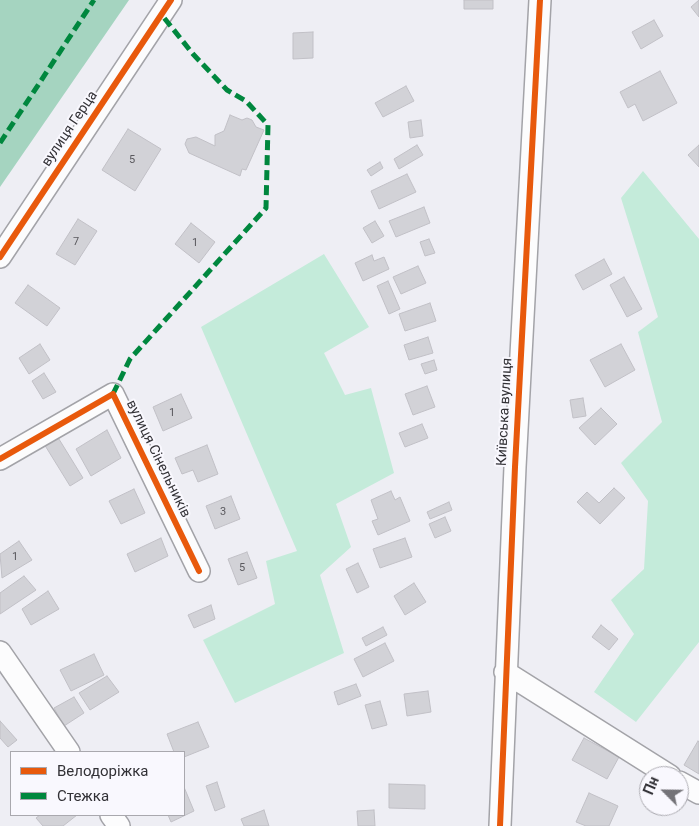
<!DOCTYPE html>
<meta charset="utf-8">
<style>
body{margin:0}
#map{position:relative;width:699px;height:826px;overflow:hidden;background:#eeeef4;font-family:Roboto,sans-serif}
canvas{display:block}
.legend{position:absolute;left:10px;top:751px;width:175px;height:65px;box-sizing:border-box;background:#f9f8fe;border:1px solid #a9a8ae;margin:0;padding:6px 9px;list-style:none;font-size:15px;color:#323136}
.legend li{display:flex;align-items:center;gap:10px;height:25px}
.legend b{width:25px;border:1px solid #a9a8ae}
.north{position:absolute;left:639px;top:766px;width:50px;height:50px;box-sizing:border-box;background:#f9f8fe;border:1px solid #a9a8ae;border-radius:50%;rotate:293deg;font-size:14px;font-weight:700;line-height:20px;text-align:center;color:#323136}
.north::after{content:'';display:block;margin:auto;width:18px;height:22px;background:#747378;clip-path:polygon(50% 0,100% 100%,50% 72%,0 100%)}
</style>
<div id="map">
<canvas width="699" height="826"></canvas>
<ul class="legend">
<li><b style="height:6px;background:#e8590c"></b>Велодоріжка</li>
<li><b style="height:6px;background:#00873e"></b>Стежка</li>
</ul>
<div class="north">Пн</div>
</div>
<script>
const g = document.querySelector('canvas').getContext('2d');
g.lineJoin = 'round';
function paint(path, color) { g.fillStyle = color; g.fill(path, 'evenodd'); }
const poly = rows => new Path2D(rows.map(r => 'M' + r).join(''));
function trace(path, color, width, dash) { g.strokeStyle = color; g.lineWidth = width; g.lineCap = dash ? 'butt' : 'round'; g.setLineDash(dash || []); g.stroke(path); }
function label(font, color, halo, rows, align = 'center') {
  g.font = font + ' Roboto,sans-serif'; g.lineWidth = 4; g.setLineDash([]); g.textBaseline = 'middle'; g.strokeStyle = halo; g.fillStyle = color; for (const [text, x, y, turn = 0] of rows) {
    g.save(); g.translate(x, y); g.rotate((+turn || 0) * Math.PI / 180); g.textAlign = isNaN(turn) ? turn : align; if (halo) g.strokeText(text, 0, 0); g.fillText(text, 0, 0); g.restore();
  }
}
paint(poly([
 [643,171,699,239,699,642,636,722,594,692,634,634,611,600,644,569,648,501,621,463,662,422,638,332,658,317,621,198],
 [324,254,369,327,324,353,345,395,371,388,394,473,336,504,351,547,320,575,344,653,235,703,203,640,275,604,266,561,297,551,201,327]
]), '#c4ebda');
paint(poly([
 [0,0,129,0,0,187]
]), '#a5d4c0');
const building = poly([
 [464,0,493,0,493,9,464,9,464,0],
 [699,0,699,17,691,7,699,0],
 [654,20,663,36,641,49,632,32,654,20],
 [313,32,313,58,293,59,293,33,313,32],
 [660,71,677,103,643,121,635,104,628,108,620,92,660,71],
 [406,86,414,101,383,117,375,103,406,86],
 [230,115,242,120,247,118,252,120,256,127,264,130,246,170,242,169,240,176,189,153,185,144,187,139,196,137,215,146,215,135,224,131,230,115],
 [421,120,423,136,410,138,408,122,421,120],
 [128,129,161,149,135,191,102,170,128,129],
 [417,145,423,155,399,169,394,159,417,145],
 [699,145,699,167,688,155,699,145],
 [380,162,383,168,371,176,367,170,380,162],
 [407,174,416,192,379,209,371,191,407,174],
 [424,207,430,223,396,237,389,221,424,207],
 [78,219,97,231,75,265,56,254,78,219],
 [375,221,384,236,372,243,363,228,375,221],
 [191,223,215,242,199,263,175,244,191,223],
 [429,239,435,253,425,256,420,242,429,239],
 [372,255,374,261,384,257,389,269,363,281,355,263,372,255],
 [604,259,612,274,583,290,575,275,604,259],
 [418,266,426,283,401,294,393,277,418,266],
 [624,277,642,309,627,317,610,285,624,277],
 [388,281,400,309,389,314,377,286,388,281],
 [28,285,60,308,47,326,15,303,28,285],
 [430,303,436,321,405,331,399,314,430,303],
 [428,337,433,353,409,360,404,345,428,337],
 [40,344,50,360,29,374,19,358,40,344],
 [621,344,635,370,605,387,590,360,621,344],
 [434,360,437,370,425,374,421,364,434,360],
 [44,373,56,392,43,399,32,381,44,373],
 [427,386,435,407,413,415,405,394,427,386],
 [181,394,192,418,163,431,153,407,181,394],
 [583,398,586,416,573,418,570,400,583,398],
 [601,408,617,424,595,445,579,428,601,408],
 [422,424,428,438,405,447,399,433,422,424],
 [107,430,121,458,91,476,76,449,107,430],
 [54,431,83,478,70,486,41,439,54,431],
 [207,445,218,474,198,482,193,470,182,474,175,458,207,445],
 [614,488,625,498,600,524,577,502,587,492,599,503,614,488],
 [134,489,145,513,121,524,109,501,134,489],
 [391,491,395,500,400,497,410,521,378,535,372,521,378,519,371,500,391,491],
 [231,496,240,519,215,529,206,506,231,496],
 [449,502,452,510,430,519,427,512,449,502],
 [445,517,451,531,435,538,429,524,445,517],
 [161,538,168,556,135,572,127,554,161,538],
 [405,538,412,557,380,568,373,549,405,538],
 [19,541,32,560,2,578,0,554,19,541],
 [247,552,257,578,238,585,228,559,247,552],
 [358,563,369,587,357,593,346,569,358,563],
 [24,576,36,590,0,614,0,593,24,576],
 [414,583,426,602,405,615,394,596,414,583],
 [48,591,59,609,31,625,22,609,48,591],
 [211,605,215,619,194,628,188,615,211,605],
 [601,625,618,639,609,650,592,637,601,625],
 [383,627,387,635,366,646,362,638,383,627],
 [385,643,394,661,363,677,354,659,385,643],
 [94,654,104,675,71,691,60,670,94,654],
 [107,676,119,692,90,710,79,693,107,676],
 [356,684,361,696,338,705,334,692,356,684],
 [428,691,431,712,407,716,404,694,428,691],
 [74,697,84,713,64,726,54,708,74,697],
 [380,701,387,725,372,729,365,705,380,701],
 [0,721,17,740,8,747,0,738,0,721],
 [198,722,209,747,184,757,184,752,174,752,167,734,198,722],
 [584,738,619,757,607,779,572,760,584,738],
 [698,741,699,742,699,774,684,765,698,741],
 [217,782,225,807,215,811,206,786,217,782],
 [389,784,425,785,425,809,389,808,389,784],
 [184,787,194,811,171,822,168,815,184,815,184,787],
 [589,793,618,806,609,826,586,826,576,822,589,793],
 [264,810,269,826,244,826,241,819,264,810],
 [374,810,375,826,358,826,357,811,374,810],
 [40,815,77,815,63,826,43,826,36,818,40,815]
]);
paint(building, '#d2d2d7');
trace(building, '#c1c0c6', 1);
const minor = poly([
 [0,257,171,0],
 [0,459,113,394,199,571],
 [0,652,69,752],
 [505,672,670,776],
 [679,782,699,793],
 [111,815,119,826],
 [500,826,515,467,540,0]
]);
trace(minor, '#a3a3a8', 24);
trace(minor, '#fcfcfd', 21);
trace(poly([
 [0,143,94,0],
 [113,394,130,359,266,208,268,125,246,101,227,90,193,54,161,14]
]), '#00873e', 5, [10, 5]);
trace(poly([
 [0,257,171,0],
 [0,459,113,394,199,571],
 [500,826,515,467,540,0]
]), '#e8590c', 6);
label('11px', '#5a595e', null, [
 ["5",132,160],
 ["7",76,242],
 ["1",195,243],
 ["1",172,413],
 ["3",223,512],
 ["1",15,557],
 ["5",242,568]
]);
label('14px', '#323136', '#f9f8fe', [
 ["вулиця Герца",70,129,-56],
 ["Київська вулиця",505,412,-87],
 ["вулиця Сінельників",158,459,64]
]);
</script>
